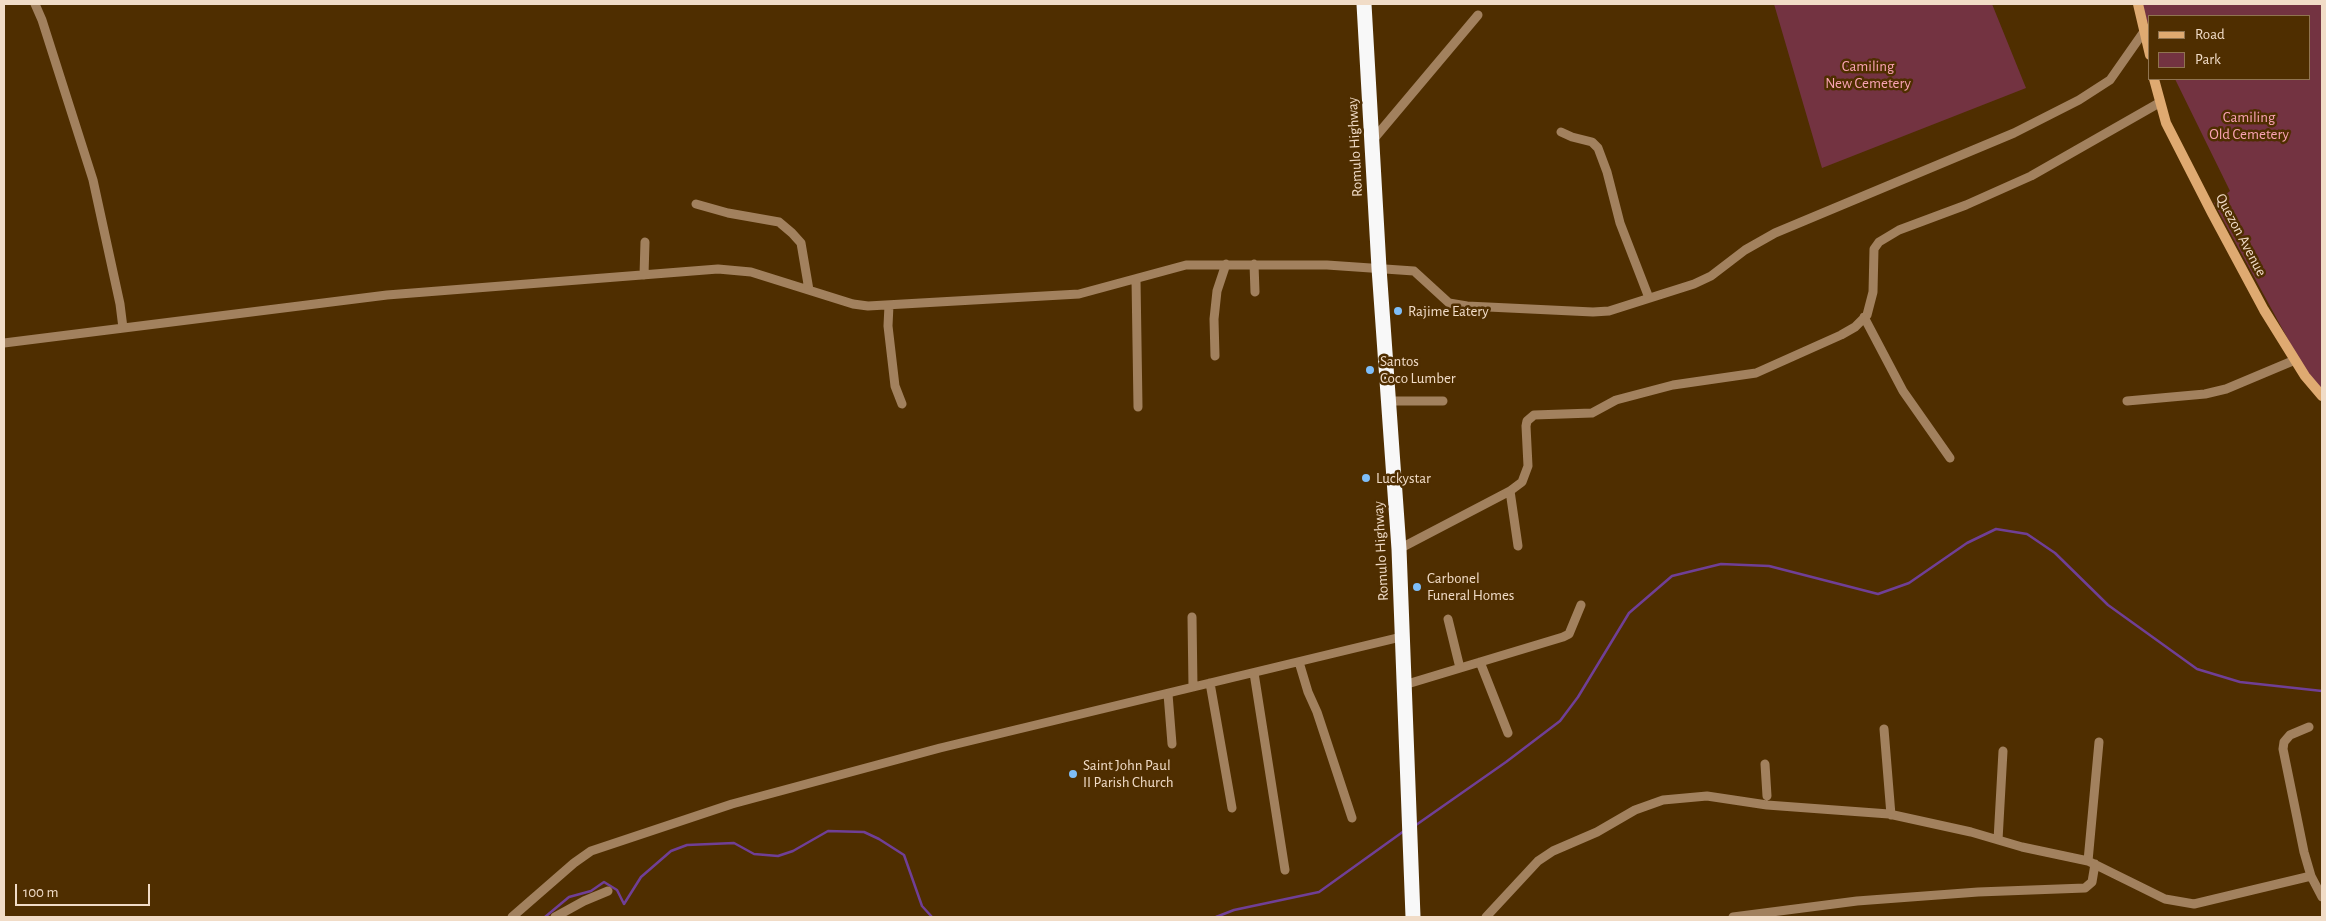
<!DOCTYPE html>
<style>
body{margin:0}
#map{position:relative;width:2326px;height:921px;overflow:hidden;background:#4f2e00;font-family:"Alegreya Sans",sans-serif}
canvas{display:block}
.frame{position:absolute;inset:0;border:5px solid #f1dcc7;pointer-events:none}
.legend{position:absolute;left:2148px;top:15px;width:162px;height:65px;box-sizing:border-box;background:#4f2e00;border:1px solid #907450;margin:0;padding:6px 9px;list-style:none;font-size:15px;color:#f1dcc7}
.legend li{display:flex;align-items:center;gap:10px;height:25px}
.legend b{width:25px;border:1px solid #907450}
.scale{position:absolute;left:15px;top:884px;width:135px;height:22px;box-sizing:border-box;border:2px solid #f1dcc7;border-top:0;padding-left:6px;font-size:15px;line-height:18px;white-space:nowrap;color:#f1dcc7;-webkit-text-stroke:4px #4f2e00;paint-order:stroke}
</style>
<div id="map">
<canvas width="2326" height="921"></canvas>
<div class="frame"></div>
<ul class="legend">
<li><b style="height:6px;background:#dfaa71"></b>Road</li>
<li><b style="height:14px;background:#733341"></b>Park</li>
</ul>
<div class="scale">100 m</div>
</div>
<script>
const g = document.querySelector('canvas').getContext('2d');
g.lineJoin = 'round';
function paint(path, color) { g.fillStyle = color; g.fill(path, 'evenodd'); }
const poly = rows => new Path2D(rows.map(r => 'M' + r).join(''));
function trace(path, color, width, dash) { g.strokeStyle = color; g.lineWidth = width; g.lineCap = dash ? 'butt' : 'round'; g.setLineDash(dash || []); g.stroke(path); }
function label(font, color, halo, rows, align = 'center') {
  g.font = font + ' "Alegreya Sans",sans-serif'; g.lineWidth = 5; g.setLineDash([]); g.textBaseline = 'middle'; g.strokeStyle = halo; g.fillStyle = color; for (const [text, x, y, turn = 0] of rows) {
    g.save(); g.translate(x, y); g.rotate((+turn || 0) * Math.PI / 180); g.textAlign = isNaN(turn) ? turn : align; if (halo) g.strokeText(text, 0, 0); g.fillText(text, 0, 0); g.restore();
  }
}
paint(poly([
 [1774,4,1992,4,2026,88,1822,168],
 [2142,4,2322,4,2322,390,2303,367,2214,203,2230,191,2175,79,2310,79,2310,16,2150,16,2150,31]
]), '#733341');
trace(poly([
 [1416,825,1506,762,1560,721,1578,697,1629,613,1672,576,1721,564,1769,566,1878,594,1909,583,1967,543,1996,529,2027,534,2055,553,2108,605,2197,669,2240,682,2322,691],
 [545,917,569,897,591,891,604,882,617,890,624,904,641,877,671,851,687,845,734,843,754,854,778,856,793,851,828,831,864,832,879,839,904,855,922,906,932,917],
 [1216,917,1234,910,1319,892,1404,831]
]), '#703f96', 2.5);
trace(poly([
 [35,4,42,20,93,180,120,304,123,328],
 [1561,132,1572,137,1592,142,1598,148,1607,172,1620,223,1649,298],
 [1372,141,1478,15],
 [696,204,728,213,779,222,792,233,801,243,809,290],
 [1254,264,1255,292],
 [644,275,645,242],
 [1136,279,1138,407],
 [889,305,888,326,895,386,902,404],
 [1864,317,1903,391,1950,458],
 [4,343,387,295,718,269,751,272,853,304,868,306,1079,294,1186,265,1327,265,1414,271,1449,303,1467,306,1593,312,1609,311,1694,284,1711,276,1745,250,1775,233,2014,133,2079,100,2110,80,2145,30],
 [1215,356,1214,319,1217,291,1226,264],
 [1389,401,1443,401],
 [2127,401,2205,394,2226,389,2295,360],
 [1510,491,1518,546],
 [1399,549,1510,491,1522,482,1528,466,1526,426,1527,421,1534,415,1592,413,1616,400,1673,385,1756,373,1841,335,1855,327,1867,315,1873,292,1874,249,1879,242,1899,230,1966,205,2031,176,2159,103],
 [1192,617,1193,687],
 [1448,619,1460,668],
 [1299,662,1308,692,1317,712,1352,818],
 [1480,662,1508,733],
 [1254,673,1285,870],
 [1210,683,1232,808],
 [1404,685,1563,637,1569,634,1581,605],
 [1168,694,1172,744],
 [2309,727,2290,735,2284,742,2283,749,2304,852,2311,876,2322,897],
 [1884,729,1891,815],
 [1765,764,1767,796],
 [1998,840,2003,751],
 [2088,861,2099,742],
 [512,917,574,863,591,851,732,804,940,748,1401,637],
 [555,917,584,901,608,891],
 [1486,917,1538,861,1553,851,1597,832,1635,810,1663,800,1707,796,1767,805,1889,814,1971,832,2022,847,2088,861,2165,899,2194,904,2311,876],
 [1733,917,1857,901,1978,892,2085,888,2092,882,2095,864]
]), '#a2815e', 9);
trace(poly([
 [2138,4,2150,55],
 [2154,79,2166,123,2212,213,2264,310,2305,376,2322,396]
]), '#dfaa71', 10);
trace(poly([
 [1364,4,1379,268,1399,549,1413,917]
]), '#f8f8f8', 15);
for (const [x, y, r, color] of [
 [1398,311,5,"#7ebef9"],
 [1370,370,5,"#7ebef9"],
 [1366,478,5,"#7ebef9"],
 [1417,587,5,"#7ebef9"],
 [1073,774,5,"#7ebef9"]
]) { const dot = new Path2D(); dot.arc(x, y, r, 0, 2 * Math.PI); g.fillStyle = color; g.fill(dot); trace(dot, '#4f2e00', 2); }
label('15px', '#faa4b4', '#4f2e00', [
 ["Camiling",1868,66],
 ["New Cemetery",1868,83],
 ["Camiling",2249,117],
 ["Old Cemetery",2249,134]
]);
label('15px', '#f1dcc7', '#4f2e00', [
 ["Romulo Highway",1355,147,-93],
 ["Quezon Avenue",2241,235,62],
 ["Romulo Highway",1381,551,-93]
]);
label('15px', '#f1dcc7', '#4f2e00', [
 ["Rajime Eatery",1408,311],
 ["Santos",1380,361],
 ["Coco Lumber",1380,378],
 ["Luckystar",1376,478],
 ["Carbonel",1427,578],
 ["Funeral Homes",1427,595],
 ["Saint John Paul",1083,765],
 ["II Parish Church",1083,782]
], 'left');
</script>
